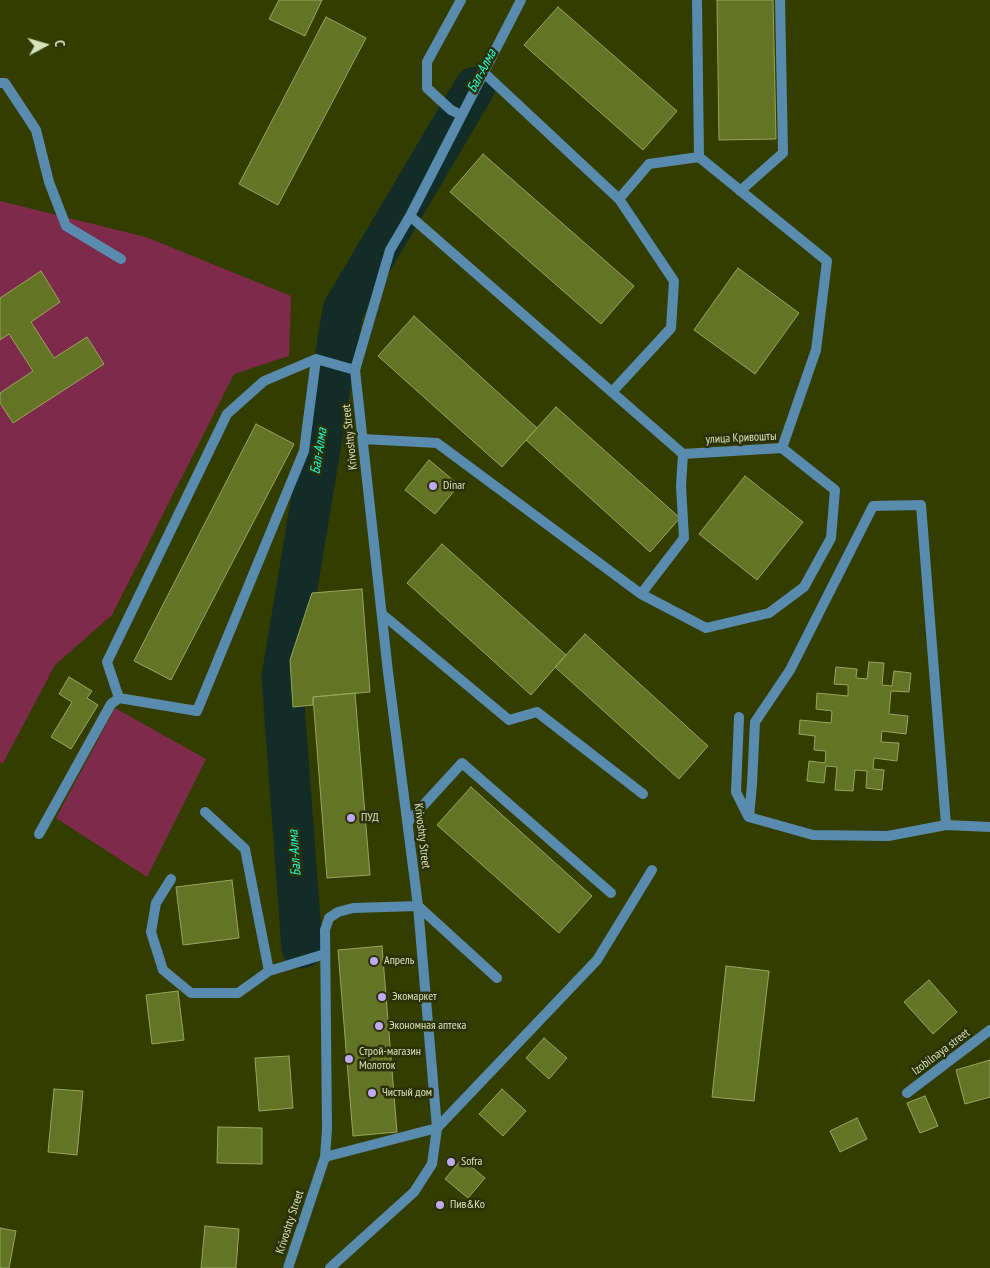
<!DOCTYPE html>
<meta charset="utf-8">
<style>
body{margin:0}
#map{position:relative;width:990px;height:1268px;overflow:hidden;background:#333d00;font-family:"PT Sans Narrow",sans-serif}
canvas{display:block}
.north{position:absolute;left:20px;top:20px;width:50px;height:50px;-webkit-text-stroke:4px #2a3108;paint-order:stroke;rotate:84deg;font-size:14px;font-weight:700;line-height:20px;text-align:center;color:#d7e1bb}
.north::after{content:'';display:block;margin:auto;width:18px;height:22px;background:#d7e1bb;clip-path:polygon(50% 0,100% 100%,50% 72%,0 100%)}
</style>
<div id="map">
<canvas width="990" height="1268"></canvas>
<div class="north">С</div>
</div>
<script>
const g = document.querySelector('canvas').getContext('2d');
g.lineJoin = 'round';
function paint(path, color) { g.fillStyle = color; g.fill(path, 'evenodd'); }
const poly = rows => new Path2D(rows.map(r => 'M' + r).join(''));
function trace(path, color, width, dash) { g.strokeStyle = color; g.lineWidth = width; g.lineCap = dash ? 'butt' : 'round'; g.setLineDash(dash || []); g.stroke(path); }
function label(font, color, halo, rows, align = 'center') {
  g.font = font + ' "PT Sans Narrow",sans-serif'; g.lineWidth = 5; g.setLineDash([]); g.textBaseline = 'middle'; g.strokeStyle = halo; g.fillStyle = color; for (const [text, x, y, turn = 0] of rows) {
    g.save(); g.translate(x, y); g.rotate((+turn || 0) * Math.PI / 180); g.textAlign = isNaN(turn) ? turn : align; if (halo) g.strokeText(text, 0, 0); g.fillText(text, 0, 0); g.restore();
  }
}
paint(poly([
 [0,201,146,237,291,296,289,356,234,374,112,615,55,665,3,763,0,763],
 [115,708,206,759,147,877,56,818]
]), '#7d2a4b');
trace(poly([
 [302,948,282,677,343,310,475,87]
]), '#122c27', 41);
const building = poly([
 [279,0,322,0,305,36,269,19,279,0],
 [717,0,773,0,776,139,719,140,717,0],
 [558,7,677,111,643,150,524,45,558,7],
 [326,17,366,38,278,205,239,184,326,17],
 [483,154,634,286,601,324,450,192,483,154],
 [738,268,799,313,755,374,694,330,738,268],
 [41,271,60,302,31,322,54,358,87,337,104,364,13,423,0,403,0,393,33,371,9,334,0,340,0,298,41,271],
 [414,316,537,428,502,467,378,356,414,316],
 [556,407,680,518,650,552,526,440,556,407],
 [256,424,294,444,171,680,134,661,256,424],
 [429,460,459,485,435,514,405,490,429,460],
 [745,476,803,522,757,580,699,534,745,476],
 [442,544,566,655,531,695,407,583,442,544],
 [362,589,370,692,313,697,313,705,293,707,290,660,312,593,362,589],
 [585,634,708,746,679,779,555,667,585,634],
 [869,662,884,663,882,685,892,686,894,671,911,673,909,692,891,691,889,714,908,716,906,734,882,731,881,742,899,743,897,761,874,758,873,769,884,770,882,790,866,788,867,771,855,770,853,791,835,790,837,767,826,766,824,783,807,781,809,761,825,763,826,751,814,750,815,736,799,734,800,720,831,723,832,711,816,709,817,693,848,696,848,685,834,684,836,667,857,669,856,678,867,679,869,662],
 [69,677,92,691,87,698,98,705,71,749,51,737,72,702,59,694,69,677],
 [355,693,370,875,327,878,313,697,355,693],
 [471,787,592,896,559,933,437,825,471,787],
 [232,880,239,938,183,945,176,887,232,880],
 [382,946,397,1132,353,1136,338,950,382,946],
 [726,966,769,971,754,1101,712,1097,726,966],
 [929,980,957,1012,933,1034,904,1002,929,980],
 [178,991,184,1040,152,1044,146,995,178,991],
 [544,1038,567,1058,549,1079,526,1058,544,1038],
 [289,1056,293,1108,259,1111,255,1058,289,1056],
 [990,1060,990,1097,965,1104,956,1070,990,1060],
 [54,1089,83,1091,77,1155,48,1152,54,1089],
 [502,1089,526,1111,503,1136,479,1114,502,1089],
 [925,1096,938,1126,920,1133,907,1103,925,1096],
 [857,1118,867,1139,840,1152,830,1131,857,1118],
 [218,1127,262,1128,262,1164,217,1163,218,1127],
 [462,1159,485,1178,468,1198,445,1179,462,1159],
 [205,1226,239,1229,236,1268,201,1268,205,1226],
 [0,1228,16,1231,9,1268,0,1268,0,1228]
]);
paint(building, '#657326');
trace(building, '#96a65a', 1);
trace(poly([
 [461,0,427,62,427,88,451,110,461,115],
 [697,0,699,157,827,261,816,350,782,448],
 [483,72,619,199,674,281,671,328,612,392],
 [0,83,5,83,36,130,49,182,66,226,121,259],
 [740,191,783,153,780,0],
 [619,199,649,164,699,157],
 [382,614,509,720,537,712,643,794],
 [119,698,107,662,227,414,264,381,316,359,355,370],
 [739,717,736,792,748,816],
 [205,812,245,849,269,971,325,954],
 [408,822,462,763,611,893],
 [946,825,921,505,873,506,790,670,755,722,752,784,749,817,813,835,888,836,946,825,990,827],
 [39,834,111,704,119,698,197,711,304,451,316,359],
 [171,879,156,903,151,932,163,970,191,993,238,993,269,971],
 [418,906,497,978],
 [437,1128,597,960,652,870]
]), '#588bae', 10);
trace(poly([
 [410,216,683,454],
 [363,439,437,443,641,594,684,538,681,486,683,454,782,448,835,490,831,538,804,587,769,613,706,628,641,594],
 [907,1093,990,1030],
 [325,1157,437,1128],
 [288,1268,325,1157,327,1129,325,930,329,918,338,912,353,908,418,906],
 [330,1268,414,1192,432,1164,437,1128,418,906,388,672,355,370,390,250,410,216,521,0]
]), '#588bae', 10);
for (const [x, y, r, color] of [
 [433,486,5,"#c0a8f3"],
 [351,818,5,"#c0a8f3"],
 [374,961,5,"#c0a8f3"],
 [382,997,5,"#c0a8f3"],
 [379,1026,5,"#c0a8f3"],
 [349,1059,5,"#c0a8f3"],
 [372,1093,5,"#c0a8f3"],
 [451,1162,5,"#c0a8f3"],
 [440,1205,5,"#c0a8f3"]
]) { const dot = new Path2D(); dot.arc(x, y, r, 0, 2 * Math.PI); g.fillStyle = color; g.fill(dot); trace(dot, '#2a3108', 2); }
label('12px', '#d7e1bb', '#2a3108', [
 ["Krivoshty Street",350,437,-96],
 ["улица Кривошты",741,438,-3],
 ["Krivoshty Street",422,836,83],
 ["Izobilnaya street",941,1052,-37],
 ["Krivoshty Street",290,1222,-72]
]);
label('12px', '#d7e1bb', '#2a3108', [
 ["Dinar",443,486],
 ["ПУД",361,818],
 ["Апрель",384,961],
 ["Экомаркет",392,997],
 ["Экономная аптека",389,1026],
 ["Строй-магазин",359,1052],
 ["Молоток",359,1066],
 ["Чистый дом",382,1093],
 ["Sofra",461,1162],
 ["Пив&Ко",450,1205]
], 'left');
label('italic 14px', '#24fddd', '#2a3108', [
 ["Бал-Алма",482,71,-62],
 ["Бал-Алма",319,451,-81],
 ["Бал-Алма",295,853,-94]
]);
</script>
